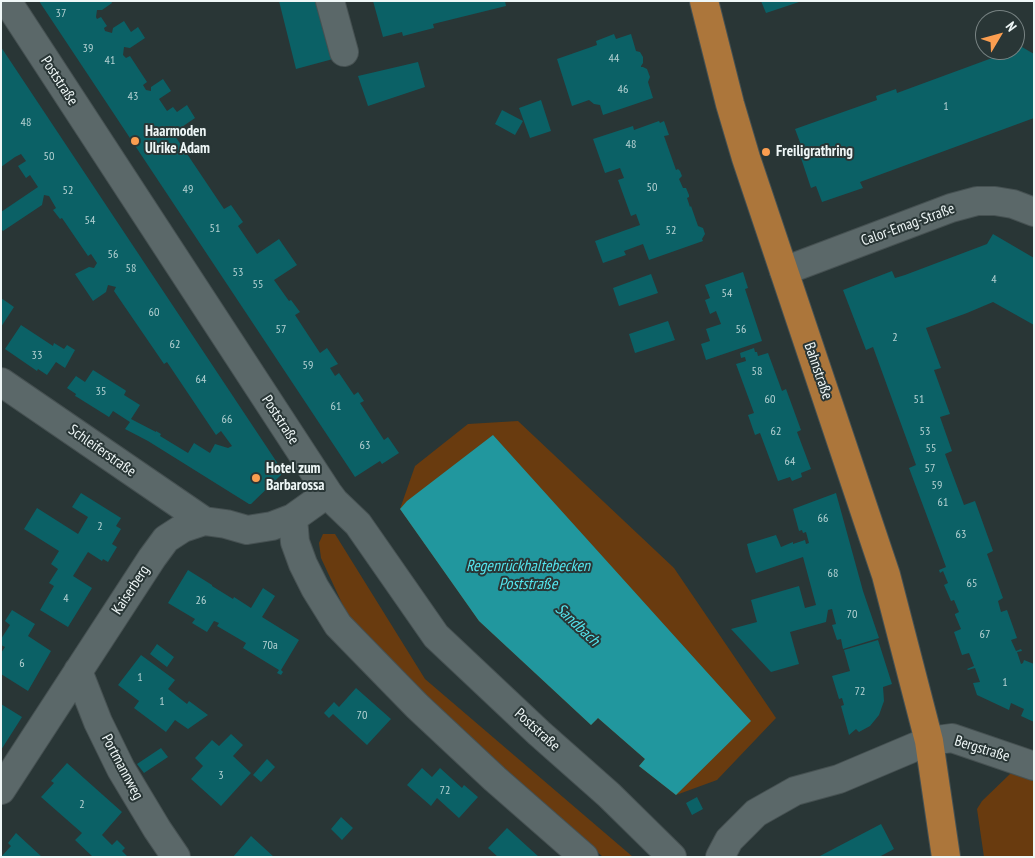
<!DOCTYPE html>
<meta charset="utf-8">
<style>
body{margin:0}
#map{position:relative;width:1035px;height:858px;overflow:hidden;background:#293636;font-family:"PT Sans Narrow",sans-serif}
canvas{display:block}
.frame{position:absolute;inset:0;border:2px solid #eff7f7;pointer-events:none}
.north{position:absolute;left:975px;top:10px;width:50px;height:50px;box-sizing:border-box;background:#293636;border:1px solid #788383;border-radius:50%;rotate:53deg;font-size:14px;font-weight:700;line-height:20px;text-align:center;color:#eff7f7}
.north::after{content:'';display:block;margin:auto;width:18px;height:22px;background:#fb9e50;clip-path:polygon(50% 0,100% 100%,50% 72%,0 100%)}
</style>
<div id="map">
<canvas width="1035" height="858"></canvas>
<div class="frame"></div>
<div class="north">N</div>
</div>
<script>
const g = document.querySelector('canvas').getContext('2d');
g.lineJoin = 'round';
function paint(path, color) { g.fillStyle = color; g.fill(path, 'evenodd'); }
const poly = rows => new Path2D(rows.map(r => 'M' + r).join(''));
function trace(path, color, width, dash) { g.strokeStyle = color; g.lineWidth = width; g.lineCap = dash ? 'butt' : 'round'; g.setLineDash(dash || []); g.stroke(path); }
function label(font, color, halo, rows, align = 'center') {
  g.font = font + ' "PT Sans Narrow",sans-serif'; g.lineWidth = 4; g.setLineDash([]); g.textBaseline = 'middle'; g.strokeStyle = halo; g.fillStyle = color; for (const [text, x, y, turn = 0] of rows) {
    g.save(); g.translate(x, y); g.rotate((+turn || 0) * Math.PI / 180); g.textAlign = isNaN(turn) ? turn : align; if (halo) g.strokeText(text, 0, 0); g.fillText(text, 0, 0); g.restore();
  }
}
paint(poly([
 [518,421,674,568,776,718,717,780,676,795,639,766,645,759,598,718,591,725,479,621,400,509,415,466,468,424],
 [323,534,335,534,425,679,633,857,603,857,417,692,353,627,321,558,319,543],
 [1016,773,1034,780,1034,857,984,857,977,809,982,801,1010,774]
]), '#693b0f');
paint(poly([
 [493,435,751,721,676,795,639,766,645,759,598,718,591,725,479,621,400,509,407,501]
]), '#21979e');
paint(poly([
 [39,1,111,1,112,3,102,10,97,10,96,17,97,19,101,17,107,26,104,28,105,31,112,33,113,28,124,21,131,32,138,27,145,38,130,48,124,47,123,55,126,58,130,56,147,82,143,85,146,90,151,91,151,87,163,79,171,91,159,99,167,111,173,107,177,112,187,105,195,118,173,133,224,209,231,205,243,222,238,226,257,254,279,239,297,265,274,280,289,301,291,300,300,312,295,315,320,353,327,348,338,364,330,368,335,376,339,373,354,395,358,392,364,401,360,403,384,440,388,437,399,453,382,464,380,461,355,477],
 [279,1,318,1,333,59,296,69],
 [373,1,505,1,506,6,433,24,434,28,403,36,402,32,383,37],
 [761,1,799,1,799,2,766,13],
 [614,34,616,39,631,34,636,51,640,52,643,57,643,63,641,66,641,67,643,67,647,69,650,77,648,82,653,98,603,115,600,105,594,104,589,100,572,106,557,59,597,45,596,41],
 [1,47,282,470,281,475,251,504,249,504,148,441,125,429,130,422,113,411,109,417,77,397,75,396,76,394,67,388,76,376,85,382,93,370,125,390,126,391,124,395,140,405,131,419,156,432,156,431,161,434,160,436,188,453,194,443,210,453,215,444,228,448,232,446,221,431,216,435,167,362,164,364,114,291,116,287,108,285,106,292,93,301,75,274,89,267,94,268,97,263,91,254,88,256,62,218,60,219,53,210,56,208,49,196,44,195,42,205,3,231,1,229,1,212,38,187,30,175,26,178,18,166,26,161,21,154,15,157,1,167,1,129,2,129,1,127],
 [1022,47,1034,54,1034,118,860,182,863,188,822,202,816,186,811,188,797,146,801,145,795,129,877,100,876,96,896,89,897,93],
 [418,62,425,87,368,106,358,76],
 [541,100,551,131,530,138,519,108],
 [502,110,523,121,515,135,495,124],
 [659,121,660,123,664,121,669,135,664,136,676,170,678,169,680,171,682,176,679,179,683,188,686,188,689,195,689,197,687,198,690,207,691,206,698,226,703,228,705,234,702,239,703,241,649,260,643,244,624,251,626,255,603,263,595,241,640,225,636,214,631,216,618,180,624,178,620,168,605,173,593,139,633,126,634,130],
 [993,234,1034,258,1034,325,993,302,967,313,926,328,941,368,934,370,950,414,940,417,952,451,945,454,964,505,975,501,993,551,987,554,1003,598,998,601,1001,612,1007,610,1017,638,1011,640,1016,651,1021,649,1022,651,1017,652,1021,664,1023,663,1024,660,1034,664,1034,722,1021,716,1024,709,1011,703,1009,710,977,695,973,683,980,682,975,668,968,670,967,669,974,666,969,653,962,655,954,632,961,629,955,615,955,614,959,612,954,600,951,601,944,585,948,583,943,571,940,573,939,570,946,567,909,468,916,465,873,347,866,350,843,290,892,271,895,278,905,275,987,244],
 [743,272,748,288,745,289,762,341,706,360,701,344,710,341,706,329,721,324,716,311,710,314,705,300,710,298,705,285],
 [651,274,658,293,619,306,613,288],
 [1,298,14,307,1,327],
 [668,321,675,340,635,353,629,334],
 [21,325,53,346,54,343,64,349,67,345,75,350,65,368,56,362,47,375,38,369,37,371,5,349],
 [754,348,755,352,757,352,758,356,768,353,782,391,786,389,801,430,797,432,811,469,801,473,802,477,792,481,790,477,778,481,760,433,755,435,748,415,754,413,736,364,746,361,745,357,741,358,740,353],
 [81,493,121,518,116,526,121,529,112,544,117,547,108,562,103,559,102,561,88,552,73,576,92,588,68,627,40,610,54,586,49,583,58,569,51,564,59,551,24,529,37,508,78,534,88,517,72,507],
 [836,493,863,591,879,638,843,649,841,639,837,640,832,625,836,624,832,609,828,610,826,622,790,632,799,664,771,672,731,629,757,622,751,600,799,586,805,608,816,605,803,557,756,573,750,556,747,544,776,535,781,547,793,542,793,544,805,540,806,544,809,543,806,532,803,533,802,530,799,531,793,509],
 [188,570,212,585,212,586,233,599,234,597,251,608,263,588,275,596,262,617,299,640,281,670,283,672,281,675,277,673,279,670,243,648,246,643,217,626,219,623,214,621,207,632,192,623,195,619,168,603],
 [12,610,35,624,28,636,51,651,28,691,1,674,1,653,5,647,1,645,1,639,10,625,5,621],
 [878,640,892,684,883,687,884,701,879,715,870,726,859,732,856,729,849,735,841,706,844,705,842,698,839,699,832,676,850,671,844,650],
 [157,644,174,657,167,667,150,654],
 [141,655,175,680,168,689,187,704,189,701,208,715,188,729,175,720,166,732,134,708,139,701,118,685],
 [356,688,391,719,367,745,333,714,329,718,324,713,334,702,339,707],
 [1,704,22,717,1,750],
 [231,734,243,745,233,756,251,773,221,806,191,779,203,766,195,758,212,740,219,746],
 [161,748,168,757,144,773,137,764],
 [267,759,275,767,261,782,253,775],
 [67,763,122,812,102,835,112,845,117,840,125,848,122,851,128,857,93,857,75,840,82,833,41,797,54,783,51,781],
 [422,768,432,777,440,768,462,788,464,785,478,797,459,818,437,798,431,806,407,785],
 [697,797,703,809,692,815,686,803],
 [341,817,353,828,342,840,331,829],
 [881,824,894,849,879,857,818,857],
 [507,828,539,857,498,857,488,848],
 [16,833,42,857,1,857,11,846,8,843],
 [251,836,274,857,233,857]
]), '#0b6166');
const minor = poly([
 [7,1,328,493,334,501,358,524,436,636,539,733,609,795,672,857],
 [330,1,344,52],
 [784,271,951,208,977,201,995,201,1013,204,1034,212],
 [1,382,204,521],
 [293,518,295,542,303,564,315,588,338,625,417,706,495,779,584,857],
 [78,671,98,722,121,769,157,829,176,857],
 [1,790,152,558,166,539,183,528,204,521,226,524,247,530,272,526,293,518,328,493],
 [720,857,729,840,756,813,795,791,839,779,929,741,952,738,1034,766]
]);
const major = poly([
 [704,1,730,104,746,158,886,575,929,741,946,857]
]);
trace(minor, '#465152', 30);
trace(major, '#465152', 30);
trace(minor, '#5b6869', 28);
trace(major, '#ac763b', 28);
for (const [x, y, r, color] of [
 [135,141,5,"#fb9e50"],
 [766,152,5,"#fb9e50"],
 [256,478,5,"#fb9e50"]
]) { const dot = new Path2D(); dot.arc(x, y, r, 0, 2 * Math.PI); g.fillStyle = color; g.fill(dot); trace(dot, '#293636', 2); }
label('12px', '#b6d2d3', null, [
 ["37",61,14],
 ["39",88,49],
 ["44",614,59],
 ["41",110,61],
 ["46",623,90],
 ["43",133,97],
 ["1",946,107],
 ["48",26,123],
 ["48",631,145],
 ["50",49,157],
 ["50",652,188],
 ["49",188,190],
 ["52",68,191],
 ["54",90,221],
 ["51",215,229],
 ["52",671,231],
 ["56",113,255],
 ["58",131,269],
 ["53",238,273],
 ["4",994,280],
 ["55",258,285],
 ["54",727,294],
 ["60",154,313],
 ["57",281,330],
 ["56",741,330],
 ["2",895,338],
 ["62",175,345],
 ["33",37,356],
 ["59",308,366],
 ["58",757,372],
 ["64",201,380],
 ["35",101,392],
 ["60",770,400],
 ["51",919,400],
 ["61",336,407],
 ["66",227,420],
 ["62",776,432],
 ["53",925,432],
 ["63",365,446],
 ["55",931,449],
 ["64",790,462],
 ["57",930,469],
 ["59",937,486],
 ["61",943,503],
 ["66",823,519],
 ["2",100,527],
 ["63",961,535],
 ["68",833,574],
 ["65",972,584],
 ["4",66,599],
 ["26",201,601],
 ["70",852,615],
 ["67",985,635],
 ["70a",270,646],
 ["6",22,664],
 ["1",140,678],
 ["1",1005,683],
 ["72",860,692],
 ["1",162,702],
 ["70",362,716],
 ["3",221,776],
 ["72",445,791],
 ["2",82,805]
]);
label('15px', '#eff7f7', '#293636', [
 ["Poststraße",59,81,57],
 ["Calor-Emag-Straße",908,225,-20],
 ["Bahnstraße",818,371,71],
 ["Poststraße",280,420,57],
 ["Schleiferstraße",102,451,35],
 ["Kaiserberg",131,590,-57],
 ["Poststraße",537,730,42],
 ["Bergstraße",982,749,17],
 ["Portmannweg",122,767,62]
]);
label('bold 15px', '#eff7f7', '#293636', [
 ["Haarmoden",145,132],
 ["Ulrike Adam",145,149],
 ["Freiligrathring",776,152],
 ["Hotel zum",266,469],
 ["Barbarossa",266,486]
], 'left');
label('italic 16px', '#54e5ee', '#293636', [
 ["Regenrückhaltebecken",528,566],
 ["Poststraße",528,584],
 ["Sandbach",577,625,43]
]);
</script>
